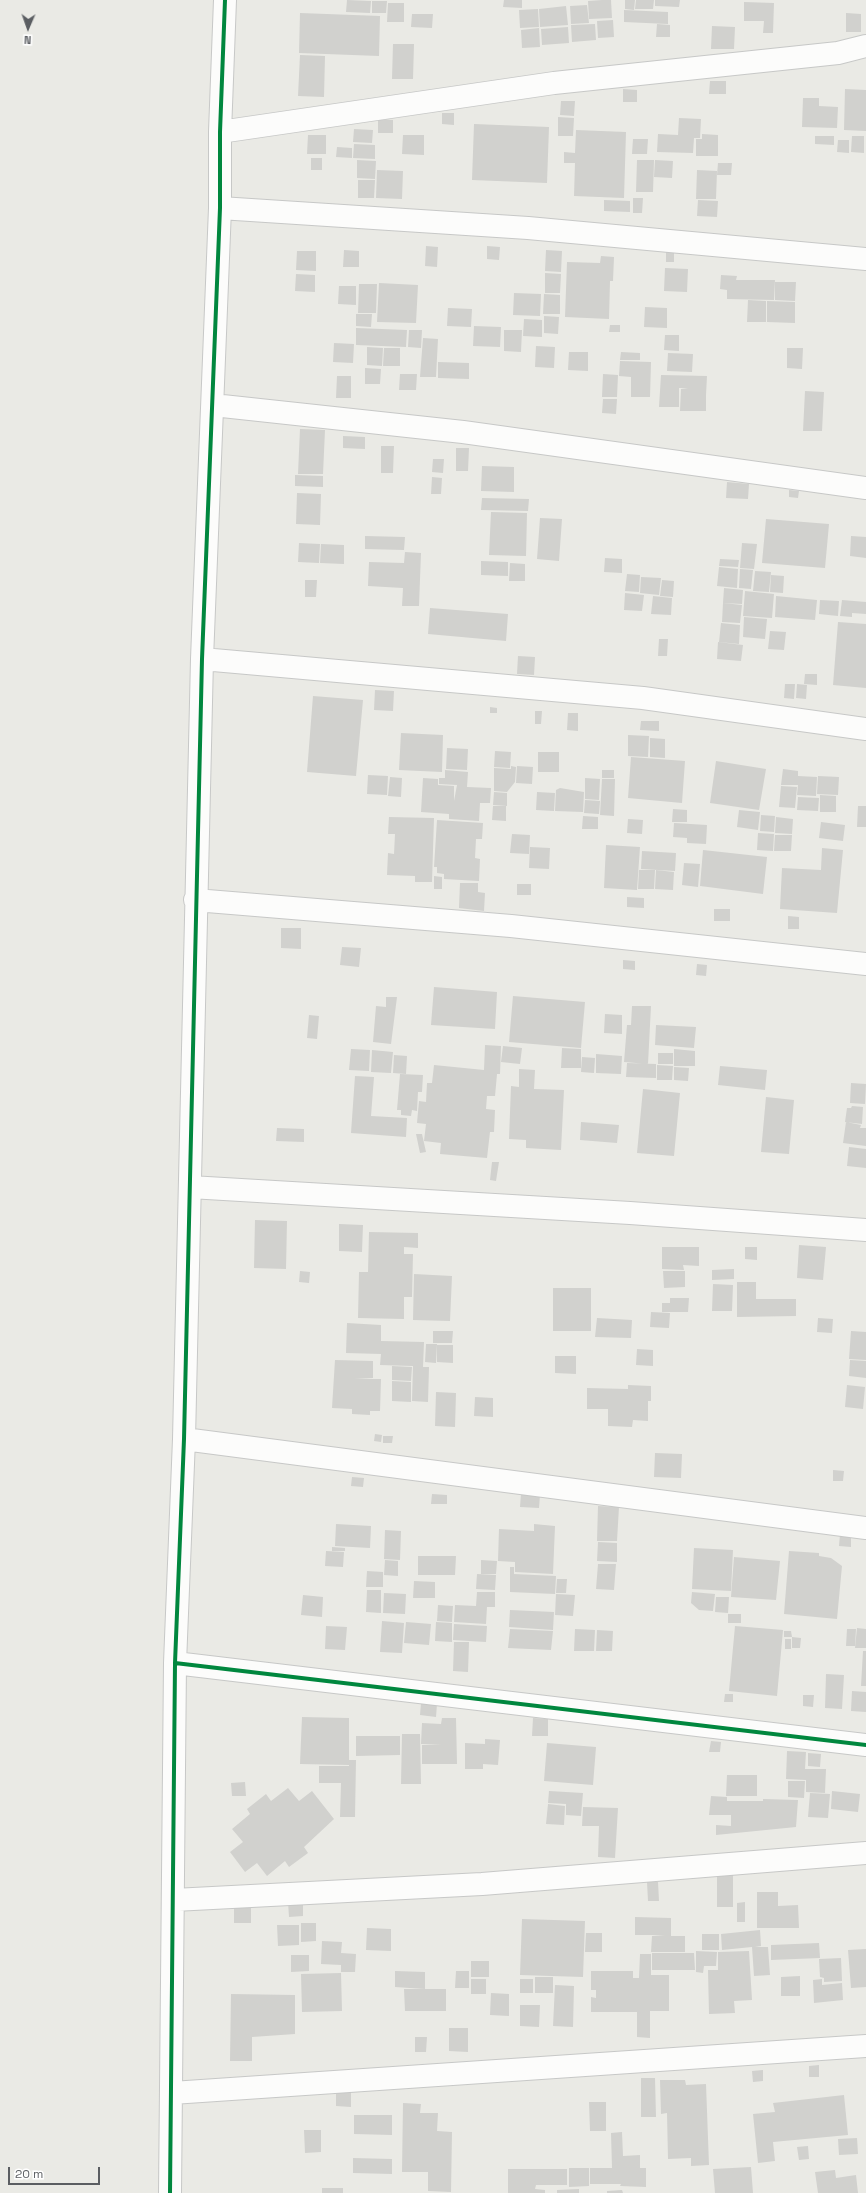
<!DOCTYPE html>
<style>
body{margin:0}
#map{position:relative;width:866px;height:2193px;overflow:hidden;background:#eaeae5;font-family:"Space Grotesk",sans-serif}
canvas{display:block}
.north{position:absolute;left:8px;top:8px;width:40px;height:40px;-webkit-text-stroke:3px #fff;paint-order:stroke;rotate:182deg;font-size:11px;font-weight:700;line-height:16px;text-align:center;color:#5b5e62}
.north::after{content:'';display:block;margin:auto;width:14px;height:18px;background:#5b5e62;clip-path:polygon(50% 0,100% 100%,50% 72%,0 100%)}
.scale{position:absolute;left:8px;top:2167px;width:92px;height:18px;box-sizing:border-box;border:2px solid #5b5e62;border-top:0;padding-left:5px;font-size:12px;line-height:14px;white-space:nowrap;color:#5b5e62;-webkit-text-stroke:3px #fff;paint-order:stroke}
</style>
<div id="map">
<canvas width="866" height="2193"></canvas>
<div class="north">N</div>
<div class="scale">20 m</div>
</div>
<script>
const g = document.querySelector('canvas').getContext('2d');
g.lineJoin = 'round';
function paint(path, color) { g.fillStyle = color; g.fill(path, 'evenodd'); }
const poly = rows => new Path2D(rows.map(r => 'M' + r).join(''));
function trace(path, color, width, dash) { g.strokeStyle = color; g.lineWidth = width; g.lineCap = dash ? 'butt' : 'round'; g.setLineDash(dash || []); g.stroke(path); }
paint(poly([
 [347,0,371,1,370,13,346,12],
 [504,0,522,0,522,8,503,7],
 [602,0,611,0,612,18,589,19,588,1],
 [625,0,635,0,634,10,625,9],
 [636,0,654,0,653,9,635,9],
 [655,0,680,0,679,7,655,6],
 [372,1,387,1,386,13,372,13],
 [744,2,774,3,773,33,763,33,764,21,744,21],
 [388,3,404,3,404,22,387,22],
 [587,5,589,23,571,24,570,6],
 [566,6,568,25,540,27,539,9],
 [538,9,539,27,520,28,519,10],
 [624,10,668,12,668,24,624,22],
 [300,13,380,16,379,56,299,53],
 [846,13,861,14,861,32,846,32],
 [412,14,433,14,432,28,411,27],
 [613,20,614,37,598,38,597,21],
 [595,24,596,40,572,42,571,25],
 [657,24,670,25,670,37,656,37],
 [712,26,735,27,734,49,711,49],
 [568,27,569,43,542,45,541,29],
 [539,28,540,47,522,48,521,30],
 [393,44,414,44,413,79,392,79],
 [300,55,325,56,324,97,298,96],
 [710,81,726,81,726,94,709,94],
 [623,89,637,90,637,102,623,102],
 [845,89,866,90,866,131,844,130],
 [803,98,819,98,819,106,838,107,837,128,802,127],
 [561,101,575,101,574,116,560,115],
 [442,113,454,113,454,125,442,124],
 [558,117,574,118,573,136,558,136],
 [679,118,701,119,700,138,694,138,693,153,657,152,658,134,678,135],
 [378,119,393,120,393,133,378,133],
 [474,124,549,127,547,183,472,180],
 [354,129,373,130,372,143,353,142],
 [576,130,626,132,624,198,574,196,575,163,564,163,564,152,575,153],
 [702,134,718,135,718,156,696,156,696,139,702,139],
 [308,135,326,135,326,154,307,154],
 [403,135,424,135,424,155,402,154],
 [815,136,834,136,834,145,815,144],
 [852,136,864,136,864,153,851,152],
 [633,139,648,139,647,154,632,154],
 [838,140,849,140,849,153,837,152],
 [354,144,375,145,375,159,353,158],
 [337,147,352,148,352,158,336,157],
 [311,158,322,158,322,170,311,170],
 [357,160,376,161,375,179,357,178],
 [637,160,654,160,653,192,636,192],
 [655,160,673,161,672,178,654,177],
 [718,163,732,163,731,175,717,175],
 [377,170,403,171,402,199,376,198],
 [697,170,717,171,716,199,696,199],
 [358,180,375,180,374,198,358,198],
 [633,198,643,198,642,213,633,213],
 [604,200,630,201,630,212,604,211],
 [698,200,718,201,717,217,697,216],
 [426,246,438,247,437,267,425,266],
 [487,246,500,247,499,260,487,259],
 [344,250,359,251,359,267,343,267],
 [546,250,562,251,561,272,545,271],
 [297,251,316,251,316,271,296,270],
 [666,252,674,252,674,262,666,262],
 [601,256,614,257,613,281,610,281,609,319,565,317,567,262,600,263],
 [665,268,688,269,687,292,664,291],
 [545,273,561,274,560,293,545,293],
 [296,274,315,275,315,292,295,291],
 [721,275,737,276,736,280,775,280,774,300,727,299,727,290,720,289],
 [775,282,796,282,795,301,775,300],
 [379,283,418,285,416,323,377,322],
 [359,284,377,284,376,313,358,313],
 [339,286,356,286,356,305,338,304],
 [514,293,541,294,540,316,513,315],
 [544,294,560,295,560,314,543,314],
 [748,300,766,301,766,322,747,322],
 [767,301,795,302,795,323,767,322],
 [645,307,667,308,667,328,644,327],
 [448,308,472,309,471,327,447,326],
 [356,314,372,314,371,327,356,326],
 [544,316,559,317,558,334,544,333],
 [524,319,542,320,542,337,523,336],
 [610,325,620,325,620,332,609,332],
 [474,326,501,327,500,347,473,346],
 [356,328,407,330,406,347,356,345],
 [409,330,422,330,421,348,408,347],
 [504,330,522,330,521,352,504,351],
 [665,335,679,335,679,351,664,350],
 [423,338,438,339,436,377,420,377],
 [334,343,354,344,353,363,333,362],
 [536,346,555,347,554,368,535,367],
 [367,347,383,348,382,366,367,365],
 [384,348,400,348,400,366,383,366],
 [787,348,803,348,802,369,787,368],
 [569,352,588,352,588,371,568,370],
 [621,352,640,353,640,360,620,360],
 [668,353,693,354,692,372,667,371],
 [620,361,651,362,650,397,631,397,631,377,619,376],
 [438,362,469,363,469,379,438,378],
 [365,368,381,369,380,384,365,384],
 [400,374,417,374,416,390,399,390],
 [603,374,618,375,617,397,602,397],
 [661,375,707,376,706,395,688,395,706,395,706,411,680,411,681,389,688,388,679,388,679,407,659,407],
 [337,376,351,376,351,398,336,398],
 [805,391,824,392,822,431,803,431],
 [603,399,617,399,616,414,602,413],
 [300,429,325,430,323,474,298,474],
 [343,436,365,437,365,449,343,448],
 [381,446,394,446,393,473,381,473],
 [456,448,469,448,468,471,456,471],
 [433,459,444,459,443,473,432,472],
 [482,466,514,467,514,492,481,491],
 [295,475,323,476,323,487,295,486],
 [432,477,442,478,441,494,431,494],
 [727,482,749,484,748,499,726,498],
 [789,490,799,491,798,498,789,497],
 [297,493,321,494,320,525,296,524],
 [482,498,529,499,528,511,481,510],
 [491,512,527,513,526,556,489,555],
 [540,518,562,519,559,561,537,559],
 [766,519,829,524,825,568,762,563],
 [365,536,405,537,404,550,365,549],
 [851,536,866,537,866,558,850,556],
 [299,543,320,544,319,563,298,562],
 [742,543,757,544,754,569,740,568],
 [321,544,344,545,344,564,320,563],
 [405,552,421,553,419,606,402,606,403,588,368,586,369,562,404,563],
 [605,558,622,559,622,573,604,572],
 [720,559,739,560,738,567,719,566],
 [481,561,508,562,508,576,481,575],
 [510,563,525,564,525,581,509,581],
 [719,567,738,569,737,588,717,586],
 [740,569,753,570,751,589,739,588],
 [755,571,771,572,769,592,753,591],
 [627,574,640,575,639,592,625,591],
 [771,575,784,576,783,593,770,592],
 [641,577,661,578,659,595,640,593],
 [305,580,317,580,316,597,305,597],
 [662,580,674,581,673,597,660,596],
 [724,588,743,590,742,604,723,603],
 [745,591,774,594,772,618,743,616],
 [625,593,644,595,642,611,624,610],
 [653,596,672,598,671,615,651,614],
 [776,596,817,600,815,620,775,617],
 [820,600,839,601,838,616,819,614],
 [842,600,866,602,866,614,852,613,852,617,840,616],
 [723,603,742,605,740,623,722,622],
 [430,608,508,614,506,641,428,634],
 [744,617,767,619,765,639,743,637],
 [838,622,866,624,866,688,833,685],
 [721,623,740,625,739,644,719,642],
 [770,631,786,632,784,650,768,649],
 [659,639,668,639,667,656,658,656],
 [718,642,743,645,741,661,717,659],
 [518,656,535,657,534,675,517,674],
 [805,674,817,674,817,685,804,684],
 [785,684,795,684,794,699,784,698],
 [797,684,807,685,806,699,796,698],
 [375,690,394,691,393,711,374,710],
 [313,696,363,700,356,776,307,772],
 [490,707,497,708,497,713,490,713],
 [535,711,542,711,541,724,535,724],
 [568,713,578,713,578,731,567,730],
 [641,721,659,721,659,731,640,730],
 [401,733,443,735,442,772,399,770],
 [628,735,649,736,648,757,628,756],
 [650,738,665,739,665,758,650,757],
 [447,748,468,749,467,770,446,769],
 [495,751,511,752,510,768,494,767],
 [538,752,559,752,559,772,538,772],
 [631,757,685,761,682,803,628,798],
 [716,761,766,769,759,810,710,803],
 [511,766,516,767,515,782,507,792,494,791,494,768,511,769],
 [517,766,533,767,532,784,516,783],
 [783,769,798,771,798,776,817,777,816,796,797,795,798,785,781,785],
 [445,770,468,772,467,787,491,788,490,803,480,803,479,821,449,819,449,814,421,812,423,778,438,779,438,785,454,786,454,801,457,785,439,784,439,778,445,778],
 [602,770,614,770,614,778,602,778],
 [368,775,388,776,387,795,367,794],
 [818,776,839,777,838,795,817,794],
 [390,777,402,778,401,797,388,796],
 [585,778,600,779,599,800,585,799],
 [602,779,615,779,614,816,600,815],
 [781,786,797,787,795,808,779,807],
 [560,788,584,792,583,812,555,811,556,790],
 [494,792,507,793,507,806,493,805],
 [537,792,555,793,554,811,536,810],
 [820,795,836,796,836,812,820,812],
 [798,797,819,798,818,811,797,810],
 [585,800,600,801,599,814,584,813],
 [493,806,506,806,506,821,492,820],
 [858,806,866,806,866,827,857,827],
 [673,809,687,810,687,822,672,822],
 [739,810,760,812,758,830,737,827],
 [761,815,775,816,774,832,760,831],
 [583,816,598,817,598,829,582,829],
 [389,817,434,818,432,882,415,882,415,876,387,875,388,853,394,854,395,834,388,834],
 [776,817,793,819,792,834,775,833],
 [628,819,643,820,642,834,627,833],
 [437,820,483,823,482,839,476,839,475,858,480,859,479,881,444,879,444,874,437,873,437,867,434,867],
 [821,822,845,825,843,841,819,838],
 [674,823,707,825,706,844,687,843,687,838,673,837],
 [758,833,774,834,773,851,757,850],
 [512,834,530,835,529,854,510,853],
 [775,835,792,835,791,851,774,851],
 [606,845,640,847,637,890,604,888],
 [530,847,550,848,549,869,529,868],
 [822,848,843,850,837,913,780,909,782,868,821,870],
 [703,850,767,857,763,894,700,886],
 [642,851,676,853,675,871,641,869],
 [684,863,700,864,698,887,682,885],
 [639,870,655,870,654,889,638,889],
 [656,870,674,872,673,890,655,889],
 [434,876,442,877,442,889,434,889],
 [460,883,478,883,478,892,485,893,484,911,459,908],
 [517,884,531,884,531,895,517,895],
 [627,897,644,898,644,908,627,907],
 [714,909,730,909,730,921,714,921],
 [788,916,799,917,799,929,788,929],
 [281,928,301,928,301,949,281,948],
 [342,947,361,948,359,967,340,965],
 [623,960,635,961,635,970,623,969],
 [697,964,707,965,706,976,696,975],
 [434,987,497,992,495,1029,431,1025],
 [513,996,585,1002,581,1048,509,1042],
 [386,997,397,997,391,1044,373,1042,376,1006,386,1007],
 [632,1006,651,1006,648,1064,624,1062,627,1025,631,1025],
 [605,1014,622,1015,622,1034,604,1033],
 [309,1015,319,1016,317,1039,307,1038],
 [656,1025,696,1027,694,1048,655,1045],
 [485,1045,501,1046,500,1074,497,1074,495,1096,487,1096,486,1109,495,1110,494,1132,490,1132,487,1158,440,1154,441,1143,424,1141,426,1124,417,1123,419,1101,426,1102,427,1083,432,1083,434,1065,484,1070],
 [503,1046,522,1048,520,1064,501,1062],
 [562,1048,581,1049,581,1068,561,1068],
 [351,1049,370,1050,369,1071,349,1070],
 [674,1049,695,1051,695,1066,674,1066],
 [372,1050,393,1052,391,1073,371,1072],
 [658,1053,673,1053,673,1064,658,1064],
 [596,1054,622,1056,621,1074,596,1073],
 [394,1055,407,1056,406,1074,393,1073],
 [582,1057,595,1058,594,1073,581,1072],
 [627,1063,656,1064,656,1078,626,1077],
 [657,1065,673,1066,672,1080,657,1080],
 [720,1066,767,1070,765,1090,718,1085],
 [674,1067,689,1068,688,1081,674,1080],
 [519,1069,535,1070,534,1089,564,1090,561,1150,526,1148,526,1140,509,1139,511,1086,519,1087],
 [400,1074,423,1075,422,1092,418,1092,417,1111,412,1110,411,1116,401,1115,401,1110,397,1110],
 [355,1076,374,1077,371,1116,407,1118,406,1137,351,1133],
 [851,1083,866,1084,865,1104,850,1103],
 [643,1089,680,1093,674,1156,637,1153],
 [766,1097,794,1100,789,1154,761,1152],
 [852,1106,863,1107,862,1124,845,1122,847,1108,851,1108],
 [581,1122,619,1125,617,1143,580,1140],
 [846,1122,861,1125,860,1128,866,1128,866,1146,843,1143],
 [277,1128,304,1129,304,1142,276,1141],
 [416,1134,422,1134,426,1152,420,1153],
 [849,1147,866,1149,866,1168,847,1166],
 [492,1162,499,1162,496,1181,490,1180],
 [255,1220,287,1221,286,1269,254,1268],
 [339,1224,363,1225,362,1252,339,1251],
 [369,1232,418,1233,418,1248,404,1247,404,1254,413,1254,412,1297,404,1297,404,1319,358,1318,359,1272,368,1272],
 [799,1245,826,1247,823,1280,797,1278],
 [662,1247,699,1247,699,1266,683,1265,684,1270,662,1269],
 [745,1247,757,1247,757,1260,745,1259],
 [734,1269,734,1279,712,1280,712,1270],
 [300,1271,310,1272,309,1283,299,1282],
 [663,1271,685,1271,685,1287,664,1288],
 [414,1274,452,1276,450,1321,413,1320],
 [737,1282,756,1282,756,1299,796,1299,796,1316,737,1317],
 [713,1284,733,1285,732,1311,712,1311],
 [553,1288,591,1288,591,1331,553,1331],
 [670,1298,689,1298,688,1312,662,1312,662,1303,670,1303],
 [651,1312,670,1313,669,1328,650,1327],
 [597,1318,632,1320,631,1338,595,1337],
 [818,1318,833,1319,832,1333,817,1332],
 [347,1323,381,1325,381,1341,424,1342,423,1367,429,1367,428,1402,412,1401,413,1366,380,1365,381,1354,346,1353],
 [433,1331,453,1331,452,1343,433,1343],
 [851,1331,866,1332,866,1360,849,1359],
 [426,1344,437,1344,436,1363,425,1362],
 [437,1345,453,1345,453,1363,437,1362],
 [637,1349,653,1350,653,1366,636,1365],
 [555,1356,576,1356,576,1374,555,1373],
 [335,1360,373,1361,373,1378,355,1379,381,1379,380,1411,370,1411,370,1415,352,1414,352,1409,332,1408],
 [850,1360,866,1361,866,1378,849,1376],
 [392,1366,412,1367,411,1381,392,1380],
 [392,1381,411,1382,411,1402,392,1401],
 [628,1385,651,1386,651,1401,648,1401,648,1421,633,1420,632,1427,608,1426,608,1409,587,1409,587,1388,628,1389],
 [847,1385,865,1387,863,1409,845,1407],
 [436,1392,456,1393,455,1427,435,1426],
 [475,1397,493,1398,493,1417,474,1416],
 [375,1434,382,1435,381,1442,374,1441],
 [383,1436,393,1436,392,1443,383,1443],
 [655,1453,682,1454,681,1478,654,1477],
 [833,1470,844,1471,843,1481,833,1481],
 [352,1477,364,1478,363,1487,351,1486],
 [432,1494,447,1495,447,1504,431,1504],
 [521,1494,540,1495,539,1508,520,1507],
 [598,1506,619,1507,617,1541,597,1541],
 [336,1524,371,1526,370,1548,335,1546],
 [534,1524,555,1526,553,1574,515,1572,515,1562,498,1561,499,1529,534,1531],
 [385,1530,401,1531,400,1560,384,1559],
 [840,1534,851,1535,851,1547,839,1546],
 [598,1542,617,1543,617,1562,597,1561],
 [332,1547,345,1548,345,1551,332,1551],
 [694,1548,733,1550,731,1591,692,1589],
 [326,1551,344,1552,343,1567,325,1566],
 [789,1551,819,1553,819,1556,831,1558,842,1566,837,1619,784,1614],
 [418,1556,456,1556,455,1575,418,1575],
 [734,1557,780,1561,776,1600,731,1597],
 [385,1560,398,1561,398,1576,384,1575],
 [481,1560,497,1561,496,1574,481,1574],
 [598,1564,616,1564,614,1590,596,1589],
 [510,1567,514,1567,514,1574,556,1576,555,1594,510,1592],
 [367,1571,383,1572,383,1587,366,1587],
 [477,1574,496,1575,495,1590,476,1589],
 [557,1579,567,1579,566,1593,556,1593],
 [414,1581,435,1582,435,1598,413,1598],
 [367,1590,381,1590,381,1613,366,1612],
 [477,1592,495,1592,495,1607,487,1607,486,1624,454,1622,455,1605,476,1606],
 [692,1592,715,1594,713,1611,699,1610,691,1603],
 [384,1593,406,1594,405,1614,383,1613],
 [556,1594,575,1595,573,1616,555,1615],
 [303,1595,323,1597,322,1617,301,1615],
 [716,1597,729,1597,728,1613,715,1612],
 [438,1605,453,1606,452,1622,437,1621],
 [510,1610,554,1612,553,1630,509,1627],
 [728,1614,741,1614,741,1623,728,1623],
 [382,1621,404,1623,402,1653,380,1652],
 [406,1622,431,1624,429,1645,404,1643],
 [436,1622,452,1623,452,1642,435,1641],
 [454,1624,487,1626,486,1642,453,1640],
 [326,1626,347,1627,345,1650,325,1649],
 [735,1626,783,1630,777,1696,729,1691],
 [857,1628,866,1629,866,1648,855,1648],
 [510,1629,553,1631,551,1650,508,1648],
 [575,1629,595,1630,594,1651,574,1651],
 [847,1629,856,1629,855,1646,846,1646],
 [597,1630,613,1631,612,1651,596,1651],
 [784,1631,791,1631,792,1637,784,1637],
 [792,1637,801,1638,800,1648,792,1648],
 [785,1639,791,1639,791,1649,785,1649],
 [454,1642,469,1642,468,1672,453,1671],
 [863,1651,866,1651,866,1686,861,1686],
 [826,1674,844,1675,842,1709,825,1708],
 [852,1691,866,1692,866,1712,851,1711],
 [725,1694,733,1694,733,1702,724,1702],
 [803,1695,814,1695,813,1707,803,1706],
 [421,1703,437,1704,436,1717,420,1715],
 [302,1717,349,1718,349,1765,300,1764],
 [442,1718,456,1718,457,1764,422,1764,422,1745,441,1744,421,1744,422,1723,441,1724],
 [533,1718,548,1719,548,1736,532,1736],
 [402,1734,420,1734,421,1784,401,1784],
 [356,1736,400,1736,400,1755,356,1756],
 [485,1739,500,1740,498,1765,483,1764,483,1769,465,1769,465,1743,485,1744],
 [711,1741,721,1742,720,1752,709,1752],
 [547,1743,596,1747,593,1785,544,1781],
 [787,1751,806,1752,805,1769,826,1769,825,1793,806,1792,806,1780,786,1779],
 [808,1753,821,1754,820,1767,808,1766],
 [349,1760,356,1760,355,1817,340,1817,341,1783,319,1783,319,1766,349,1766],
 [727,1775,757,1775,757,1796,726,1796],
 [788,1781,805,1781,804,1798,788,1797],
 [245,1782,246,1796,232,1796,231,1783],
 [288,1788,299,1801,312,1791,334,1819,304,1847,308,1853,289,1867,285,1861,267,1876,257,1863,245,1872,230,1852,243,1842,232,1829,250,1814,247,1809,266,1794,271,1801],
 [549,1791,583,1793,581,1816,566,1815,566,1804,548,1803],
 [832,1791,860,1794,858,1812,831,1809],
 [810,1793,830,1794,828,1818,808,1817],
 [711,1796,727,1797,727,1801,763,1801,763,1799,798,1800,796,1827,716,1835,716,1825,731,1826,731,1815,709,1815],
 [548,1804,565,1806,564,1825,546,1824],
 [583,1807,618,1808,615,1858,598,1857,599,1826,582,1826],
 [717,1873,733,1874,733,1907,717,1907],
 [647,1882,658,1882,659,1901,648,1901],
 [757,1892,778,1892,778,1906,798,1905,799,1928,757,1928],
 [288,1902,303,1902,303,1916,289,1917],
 [745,1902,745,1922,737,1922,737,1903],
 [234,1903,251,1903,251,1923,234,1923],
 [635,1917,671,1918,671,1936,685,1936,685,1952,651,1952,652,1936,665,1935,635,1935],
 [522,1919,585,1921,583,1977,520,1975],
 [301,1923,316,1923,316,1941,301,1942],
 [277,1925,299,1925,299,1945,278,1946],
 [367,1928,391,1929,391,1951,366,1950],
 [760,1930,761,1946,755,1947,768,1947,770,1975,754,1976,752,1947,722,1950,721,1934],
 [586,1933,602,1933,602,1952,585,1952],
 [702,1934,719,1934,719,1950,702,1950],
 [322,1941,342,1942,341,1953,356,1954,355,1972,341,1972,341,1965,321,1964],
 [819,1943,820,1958,771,1960,771,1945],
 [866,1949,866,1987,851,1988,848,1950],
 [696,1951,717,1952,716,1966,704,1966,703,1973,696,1972],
 [749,1951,752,2000,734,2001,735,2013,709,2014,708,1970,718,1970,718,1952],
 [652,1953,694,1953,695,1970,652,1970],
 [640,1954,651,1954,651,1975,669,1975,669,2011,650,2011,650,2038,637,2037,637,2012,591,2012,591,1997,596,1998,596,1990,591,1990,591,1971,633,1971,633,1978,639,1978],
 [291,1955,309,1955,309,1971,291,1972],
 [841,1958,842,1981,824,1982,824,1978,820,1977,819,1959],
 [471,1961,489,1961,489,1977,471,1977],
 [395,1971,425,1972,425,1989,395,1987],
 [456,1971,469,1971,469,1988,455,1988],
 [341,1973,342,2011,302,2012,301,1974],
 [800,1976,800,1996,781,1996,781,1977],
 [535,1977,553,1977,553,1993,535,1993],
 [471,1979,486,1979,486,1994,471,1994],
 [520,1979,533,1979,533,1993,520,1993],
 [822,1979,822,1985,842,1983,843,2000,814,2003,813,1980],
 [555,1985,574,1986,573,2027,553,2026],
 [404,1989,446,1989,446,2011,405,2011],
 [491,1993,509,1994,509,2016,490,2015],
 [231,1994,295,1995,295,2034,252,2037,252,2061,230,2061],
 [520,2005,540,2005,539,2027,520,2026],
 [449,2028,468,2028,468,2052,449,2051],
 [415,2037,427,2037,426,2052,415,2052],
 [819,2065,819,2077,809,2077,809,2066],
 [763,2070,763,2081,753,2082,752,2071],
 [641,2078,655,2078,656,2117,641,2117],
 [660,2080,685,2080,686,2085,706,2084,709,2165,691,2166,691,2158,668,2159,667,2113,661,2114],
 [336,2091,351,2091,351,2107,336,2106],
 [844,2095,848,2135,773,2142,775,2161,758,2163,753,2114,775,2112,773,2103],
 [589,2102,606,2102,606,2131,590,2131],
 [403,2103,421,2104,420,2113,438,2113,437,2131,452,2132,451,2192,428,2191,428,2172,402,2172],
 [354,2115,392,2115,392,2135,354,2134],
 [304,2130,321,2130,321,2152,305,2153],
 [622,2132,623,2156,640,2155,640,2168,635,2168,646,2168,646,2187,620,2186,621,2184,590,2184,590,2168,612,2168,611,2133],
 [857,2138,858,2154,839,2155,838,2139],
 [808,2146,809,2159,799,2160,797,2147],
 [353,2158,392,2159,392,2174,353,2173],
 [751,2167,753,2193,715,2193,713,2169],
 [569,2168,589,2168,589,2186,569,2187],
 [508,2169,567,2169,567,2185,536,2185,535,2189,545,2190,545,2193,508,2193],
 [835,2170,836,2178,856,2175,858,2193,818,2193,815,2172],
 [322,2188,343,2188,343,2193,322,2193],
 [579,2189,579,2193,557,2193,557,2190],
 [622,2190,623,2193,607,2193,607,2191]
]), '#d1d1ce');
const street = poly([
 [220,132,554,83,838,53,866,46],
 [220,208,528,228,866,259],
 [213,405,463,432,866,488],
 [202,659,643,698,866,729],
 [195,900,511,926,866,964],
 [190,1187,630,1213,866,1230],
 [184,1439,866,1528],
 [175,1663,866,1745],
 [174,1900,482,1884,866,1853],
 [172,2093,866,2046],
 [170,2193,175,1663,184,1439,202,659,220,208,220,132,225,0]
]);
trace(street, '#c7c8c7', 24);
trace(street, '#fcfcfb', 22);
trace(poly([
 [175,1663,866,1745],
 [170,2193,175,1663,184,1439,202,659,220,208,220,132,225,0]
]), '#00873e', 4);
</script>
